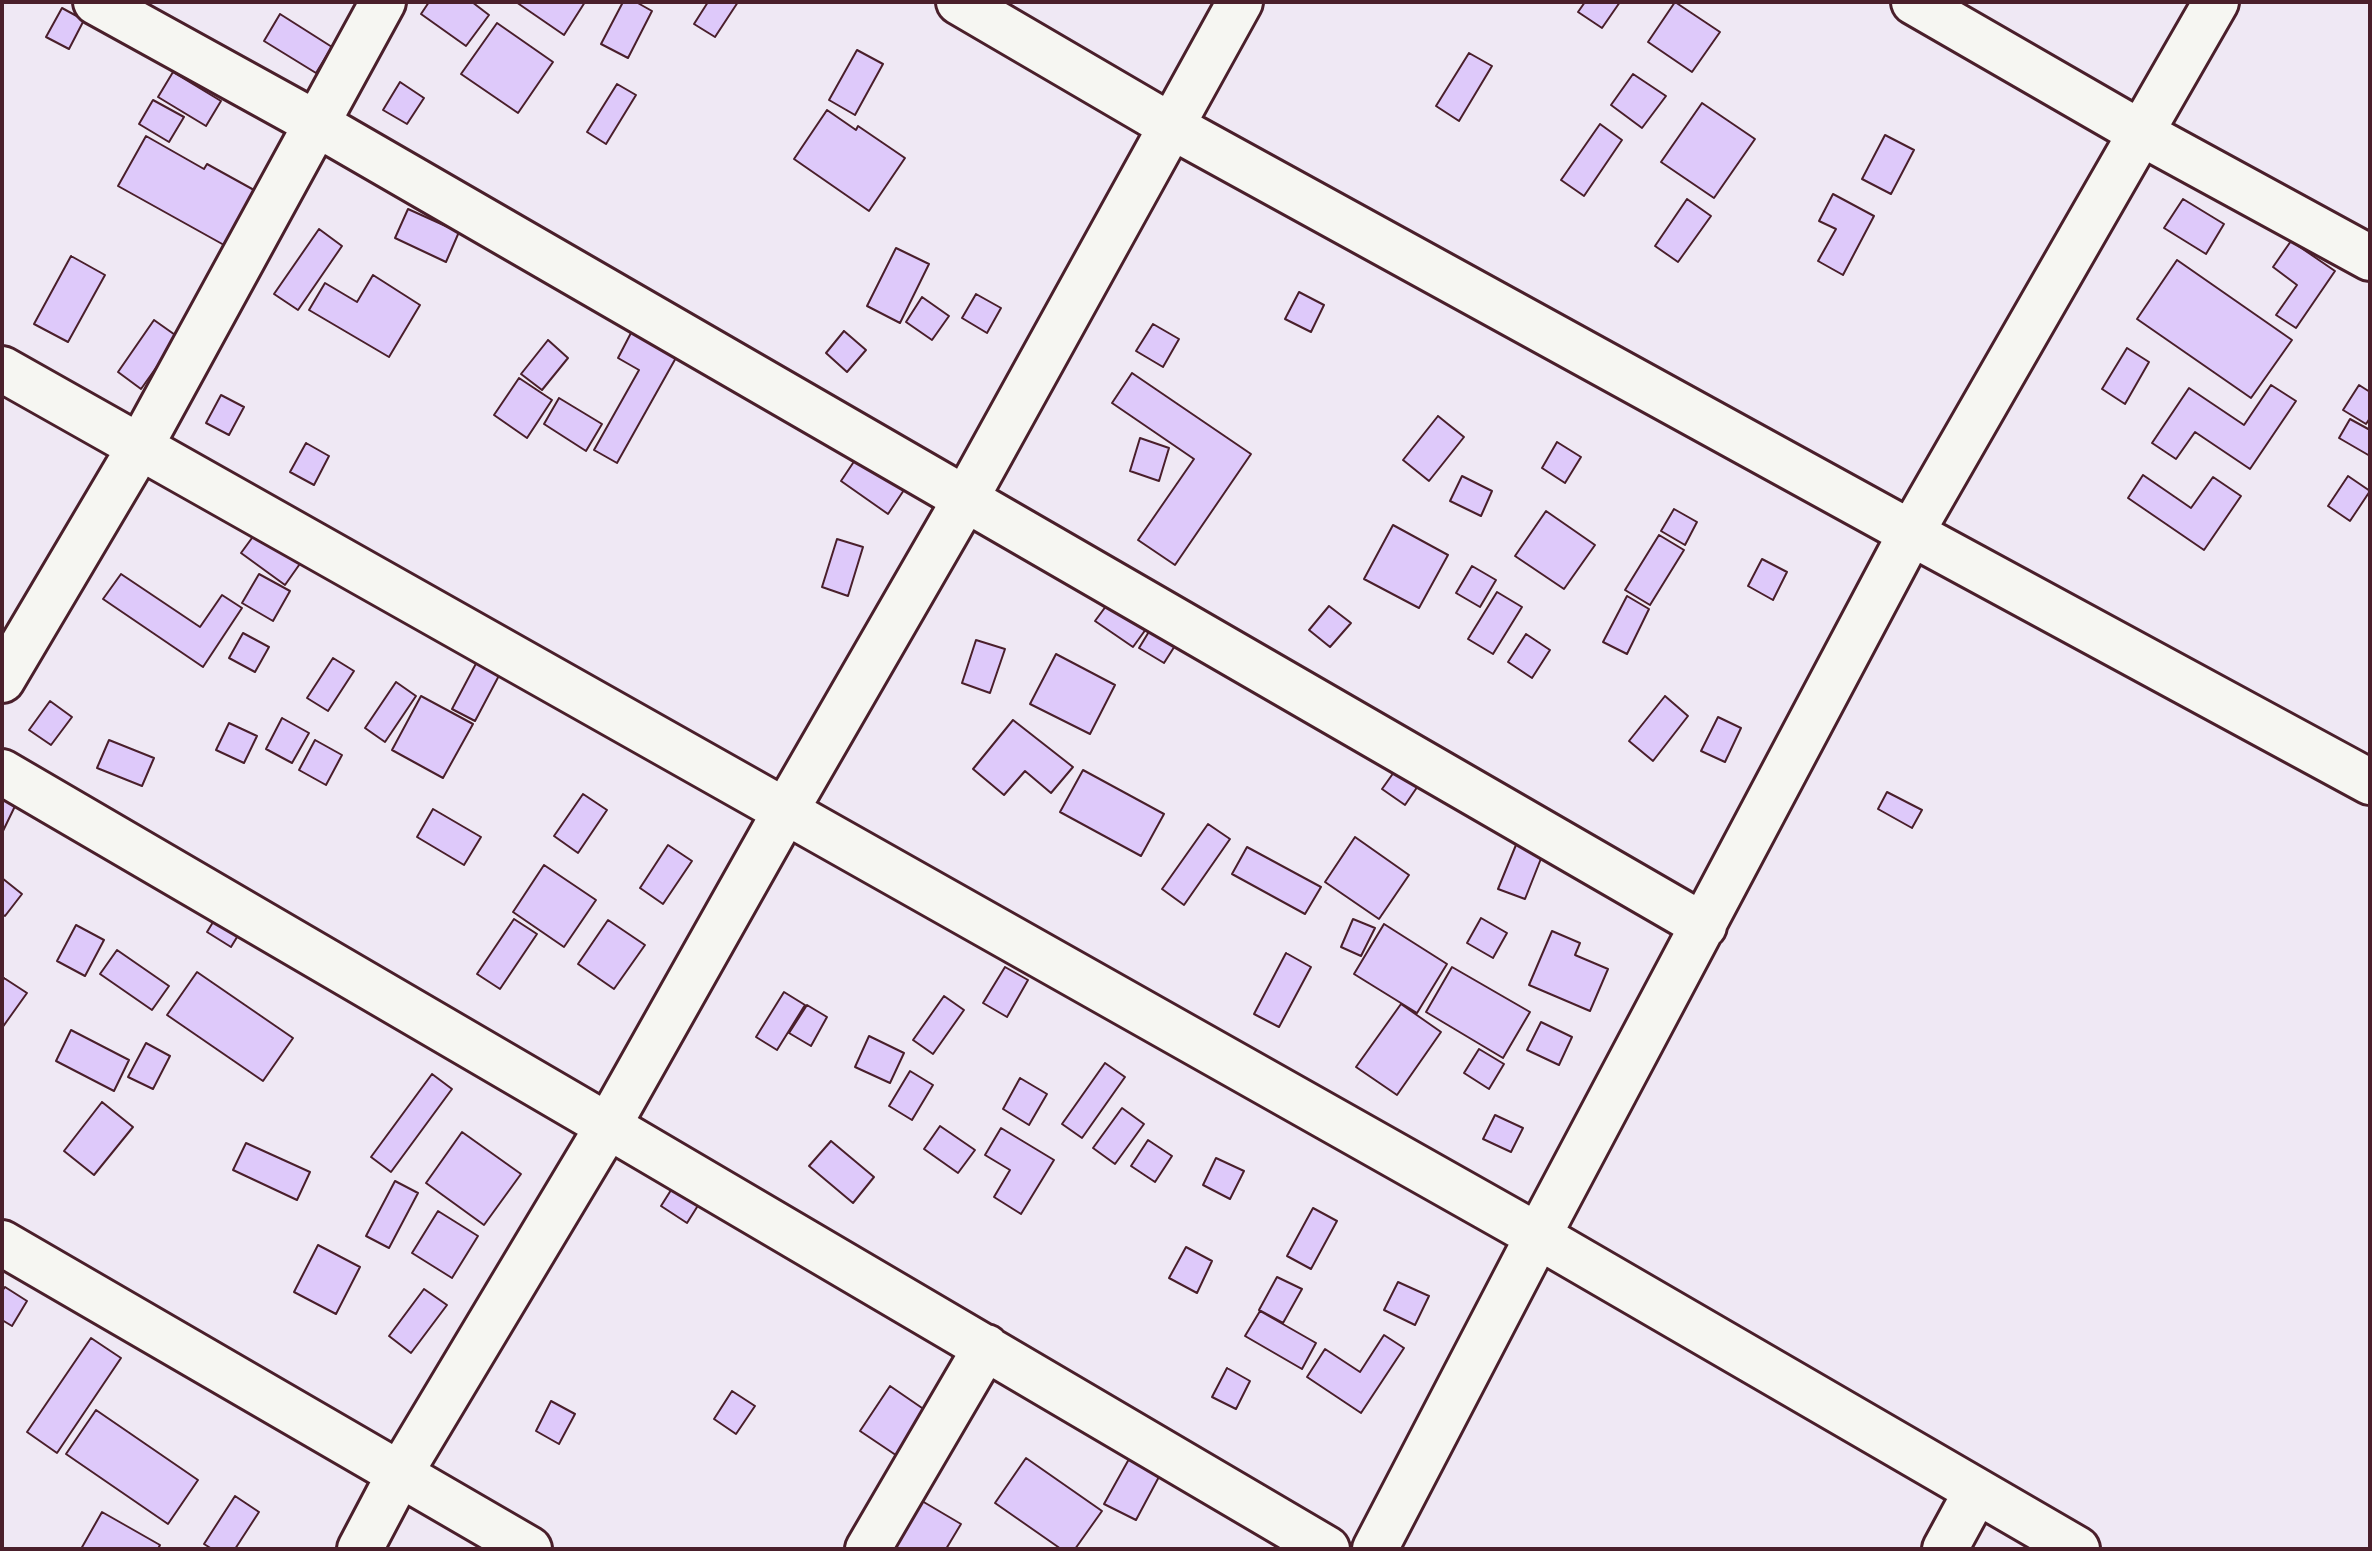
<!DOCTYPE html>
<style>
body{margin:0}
#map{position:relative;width:2372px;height:1551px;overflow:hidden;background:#efe8f4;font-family:Sriracha,sans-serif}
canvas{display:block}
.frame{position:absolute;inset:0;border:4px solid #4a1f2b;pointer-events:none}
</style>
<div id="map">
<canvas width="2372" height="1551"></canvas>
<div class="frame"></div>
</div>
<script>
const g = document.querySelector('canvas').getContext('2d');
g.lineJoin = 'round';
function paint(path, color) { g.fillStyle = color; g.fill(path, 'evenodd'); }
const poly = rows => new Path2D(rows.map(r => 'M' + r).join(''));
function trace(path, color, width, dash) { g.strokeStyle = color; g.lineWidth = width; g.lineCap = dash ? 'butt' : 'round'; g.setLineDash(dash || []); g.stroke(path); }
const building = poly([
 [429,2,472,2,489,15,466,46,421,14,429,2],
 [516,2,585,2,564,35,516,2],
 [623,2,636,2,652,11,628,58,601,44,623,2],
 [708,2,738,2,715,37,694,24,708,2],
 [1585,2,1620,2,1602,28,1578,12,1585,2],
 [1675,2,1720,32,1692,72,1648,42,1675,2],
 [62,8,84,20,69,49,46,37,62,8],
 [280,14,332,47,316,73,264,41,280,14],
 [497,23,553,62,518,113,461,74,497,23],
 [857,50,883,64,855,115,829,100,857,50],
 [1469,53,1492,66,1459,121,1436,106,1469,53],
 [173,72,221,101,206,126,158,97,173,72],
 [1633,74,1666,96,1642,128,1611,105,1633,74],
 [400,82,424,98,407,124,383,110,400,82],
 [617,84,636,95,606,144,587,132,617,84],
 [153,100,184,117,169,142,139,124,153,100],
 [1702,103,1755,139,1714,198,1661,162,1702,103],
 [827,110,856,130,858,126,905,158,869,211,794,159,827,110],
 [1600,124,1622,140,1584,196,1561,180,1600,124],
 [1885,135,1914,150,1891,194,1862,179,1885,135],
 [146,136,204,169,207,164,254,190,224,245,118,186,146,136],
 [1833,194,1874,216,1843,275,1818,261,1836,229,1819,221,1833,194],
 [1687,199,1711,216,1678,262,1655,246,1687,199],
 [2183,199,2224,224,2206,254,2164,228,2183,199],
 [408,209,459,232,446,262,395,238,408,209],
 [319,229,342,246,298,310,274,294,319,229],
 [2291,241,2335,271,2296,328,2276,315,2297,285,2273,267,2291,241],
 [896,248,929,264,900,323,867,306,896,248],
 [71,256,105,275,68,342,34,324,71,256],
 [2177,260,2292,340,2251,398,2137,319,2177,260],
 [373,275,420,305,389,357,309,310,325,283,357,302,373,275],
 [1299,292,1324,305,1311,332,1285,319,1299,292],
 [976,294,1001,308,987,333,962,318,976,294],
 [922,297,949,316,932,340,906,322,922,297],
 [154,320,178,337,141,389,118,372,154,320],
 [1153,324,1179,339,1163,367,1136,351,1153,324],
 [632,331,677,356,617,463,594,450,639,370,618,358,632,331],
 [844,331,866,350,847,372,826,353,844,331],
 [548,340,568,358,542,390,521,374,548,340],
 [2127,348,2149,362,2125,404,2102,389,2127,348],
 [1132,373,1251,454,1175,565,1138,540,1194,459,1112,403,1132,373],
 [519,378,552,400,527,438,494,415,519,378],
 [2271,385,2296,401,2250,469,2195,432,2176,459,2152,443,2189,388,2244,425,2271,385],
 [2359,385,2370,392,2370,418,2366,424,2343,410,2359,385],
 [221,395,244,407,229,435,206,423,221,395],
 [559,398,602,424,586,451,544,424,559,398],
 [1438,416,1464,437,1429,481,1403,460,1438,416],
 [2350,419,2370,430,2370,456,2339,438,2350,419],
 [1140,438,1169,448,1159,481,1130,471,1140,438],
 [1557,442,1581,457,1565,483,1542,468,1557,442],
 [306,443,329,456,314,485,290,472,306,443],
 [857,457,904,490,888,514,841,481,857,457],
 [2143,475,2191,508,2213,477,2241,496,2204,550,2128,498,2143,475],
 [1462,476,1492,491,1481,516,1450,501,1462,476],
 [2348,476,2370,491,2350,521,2328,506,2348,476],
 [1674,509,1697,522,1685,545,1661,531,1674,509],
 [1546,511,1595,545,1564,589,1515,556,1546,511],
 [1393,525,1448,555,1419,608,1364,579,1393,525],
 [260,527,304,558,285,585,241,553,260,527],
 [1659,535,1684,550,1650,605,1625,590,1659,535],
 [837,539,863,547,848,596,822,587,837,539],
 [1762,559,1787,572,1773,600,1748,586,1762,559],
 [1472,566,1496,580,1480,607,1456,593,1472,566],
 [121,574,200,627,222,595,242,608,203,667,103,599,121,574],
 [259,574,290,591,273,621,242,603,259,574],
 [1497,592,1522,607,1493,654,1468,639,1497,592],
 [1627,596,1649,609,1627,654,1603,642,1627,596],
 [1112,598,1149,625,1133,647,1095,621,1112,598],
 [1329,606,1351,623,1330,647,1309,630,1329,606],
 [1153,625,1178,641,1164,663,1139,648,1153,625],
 [243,633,269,647,255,672,229,658,243,633],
 [1526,634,1550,650,1532,678,1508,662,1526,634],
 [976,640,1005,649,990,693,962,683,976,640],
 [1056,654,1115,685,1090,734,1030,704,1056,654],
 [480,656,503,668,475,721,452,709,480,656],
 [333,658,354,671,328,711,307,698,333,658],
 [396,682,416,696,385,742,365,728,396,682],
 [421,696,473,724,443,778,392,750,421,696],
 [1665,696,1688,716,1653,761,1629,741,1665,696],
 [50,701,72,717,51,745,29,730,50,701],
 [1718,717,1741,728,1725,762,1701,751,1718,717],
 [282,718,309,733,292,763,266,749,282,718],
 [1013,720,1073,767,1051,793,1025,771,1004,795,973,769,1013,720],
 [229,723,257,736,244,763,216,750,229,723],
 [109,740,154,758,142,786,97,768,109,740],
 [315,740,342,755,326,785,299,770,315,740],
 [1399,765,1422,780,1405,805,1382,789,1399,765],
 [1083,770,1164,814,1141,856,1060,812,1083,770],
 [1887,792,1922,810,1912,828,1878,809,1887,792],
 [583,794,607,810,578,853,554,836,583,794],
 [2,795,17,802,2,833,2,795],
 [433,809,481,837,464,865,417,837,433,809],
 [1208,824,1230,839,1184,905,1162,889,1208,824],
 [1355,837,1409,875,1379,919,1325,882,1355,837],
 [1518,840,1544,851,1525,899,1498,889,1518,840],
 [668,845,692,861,663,904,640,888,668,845],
 [1247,847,1321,887,1305,914,1232,874,1247,847],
 [544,865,596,900,564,947,513,912,544,865],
 [2,878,22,894,5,916,2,914,2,878],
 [221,909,245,924,231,947,207,932,221,909],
 [1481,918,1507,933,1493,958,1467,943,1481,918],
 [514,919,537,934,500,989,477,974,514,919],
 [1353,919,1375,928,1361,956,1341,947,1353,919],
 [608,920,645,945,614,989,578,964,608,920],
 [1384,924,1447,964,1417,1013,1354,974,1384,924],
 [76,925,104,940,85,976,57,961,76,925],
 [1552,931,1580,943,1575,955,1608,969,1590,1011,1529,985,1552,931],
 [117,950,169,986,152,1010,100,974,117,950],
 [1286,953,1311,967,1279,1027,1254,1014,1286,953],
 [1005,967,1028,980,1007,1017,983,1003,1005,967],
 [1452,967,1530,1012,1503,1058,1426,1012,1452,967],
 [197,972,293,1038,263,1081,167,1015,197,972],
 [4,978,27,993,2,1028,2,982,4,978],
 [784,992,805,1005,777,1050,756,1037,784,992],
 [944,996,964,1010,933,1054,913,1040,944,996],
 [1401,1004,1441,1032,1397,1095,1356,1067,1401,1004],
 [807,1005,827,1017,811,1046,789,1033,807,1005],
 [1541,1022,1572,1037,1559,1065,1527,1050,1541,1022],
 [71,1030,129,1060,114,1091,56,1061,71,1030],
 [869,1036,904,1053,890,1083,855,1067,869,1036],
 [146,1043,170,1056,153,1089,128,1077,146,1043],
 [1479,1049,1504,1064,1489,1089,1464,1073,1479,1049],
 [1105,1063,1125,1077,1082,1138,1062,1124,1105,1063],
 [910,1071,933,1085,912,1120,889,1106,910,1071],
 [432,1074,452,1089,391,1172,371,1157,432,1074],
 [1020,1078,1047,1094,1029,1125,1003,1109,1020,1078],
 [102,1102,133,1127,94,1175,64,1151,102,1102],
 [1122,1108,1144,1124,1115,1164,1093,1148,1122,1108],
 [1495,1115,1523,1128,1511,1152,1483,1139,1495,1115],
 [940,1126,975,1150,958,1173,924,1149,940,1126],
 [1001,1128,1054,1160,1021,1214,994,1197,1010,1170,985,1155,1001,1128],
 [462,1132,521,1174,484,1225,426,1183,462,1132],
 [1148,1140,1172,1156,1155,1182,1131,1166,1148,1140],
 [831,1141,874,1177,853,1203,809,1166,831,1141],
 [246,1143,310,1172,297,1200,233,1170,246,1143],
 [1216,1158,1244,1171,1230,1199,1203,1185,1216,1158],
 [678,1179,704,1196,687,1223,661,1206,678,1179],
 [395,1181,418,1193,389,1248,366,1236,395,1181],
 [1313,1208,1337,1221,1311,1269,1287,1256,1313,1208],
 [438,1211,478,1236,452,1278,412,1253,438,1211],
 [318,1245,360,1267,336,1314,294,1292,318,1245],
 [1186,1247,1212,1261,1197,1293,1169,1278,1186,1247],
 [1277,1277,1302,1289,1283,1323,1259,1310,1277,1277],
 [1398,1282,1429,1296,1415,1325,1384,1310,1398,1282],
 [5,1287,27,1301,12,1326,2,1320,2,1291,5,1287],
 [424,1289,447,1305,411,1353,389,1336,424,1289],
 [1260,1311,1316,1343,1302,1369,1245,1336,1260,1311],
 [1384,1335,1404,1348,1361,1413,1307,1377,1325,1349,1360,1372,1384,1335],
 [91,1338,121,1358,57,1453,27,1432,91,1338],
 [1227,1368,1250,1381,1236,1409,1212,1397,1227,1368],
 [890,1386,957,1432,927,1476,860,1431,890,1386],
 [732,1391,755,1406,736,1434,714,1419,732,1391],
 [551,1401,575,1414,559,1444,536,1431,551,1401],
 [96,1410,198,1480,168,1524,66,1454,96,1410],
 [1139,1441,1169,1458,1136,1520,1104,1504,1139,1441],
 [1026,1458,1102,1511,1075,1549,1061,1549,995,1503,1026,1458],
 [905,1491,961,1524,946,1549,886,1549,905,1491],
 [235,1496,259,1512,235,1549,212,1549,204,1544,235,1496],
 [102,1512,160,1545,158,1549,81,1549,102,1512]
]);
paint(building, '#dec9fa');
trace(building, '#4a1f2b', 2);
const street = poly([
 [96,2,317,124,1704,926],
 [959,2,1171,126,1911,533,2370,782],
 [1914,2,2141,133,2370,258],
 [2,369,1538,1236,2077,1549],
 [2,680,141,445,383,2],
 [2,772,608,1126,1327,1549],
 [2,1243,529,1549],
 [360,1549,399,1475,608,1126,786,810,966,498,1240,2],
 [868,1549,986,1347],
 [1375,1549,1538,1236,1911,533,2216,2],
 [1945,1549,1976,1492]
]);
trace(street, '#4a1f2b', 50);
trace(street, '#f6f6f2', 44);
</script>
